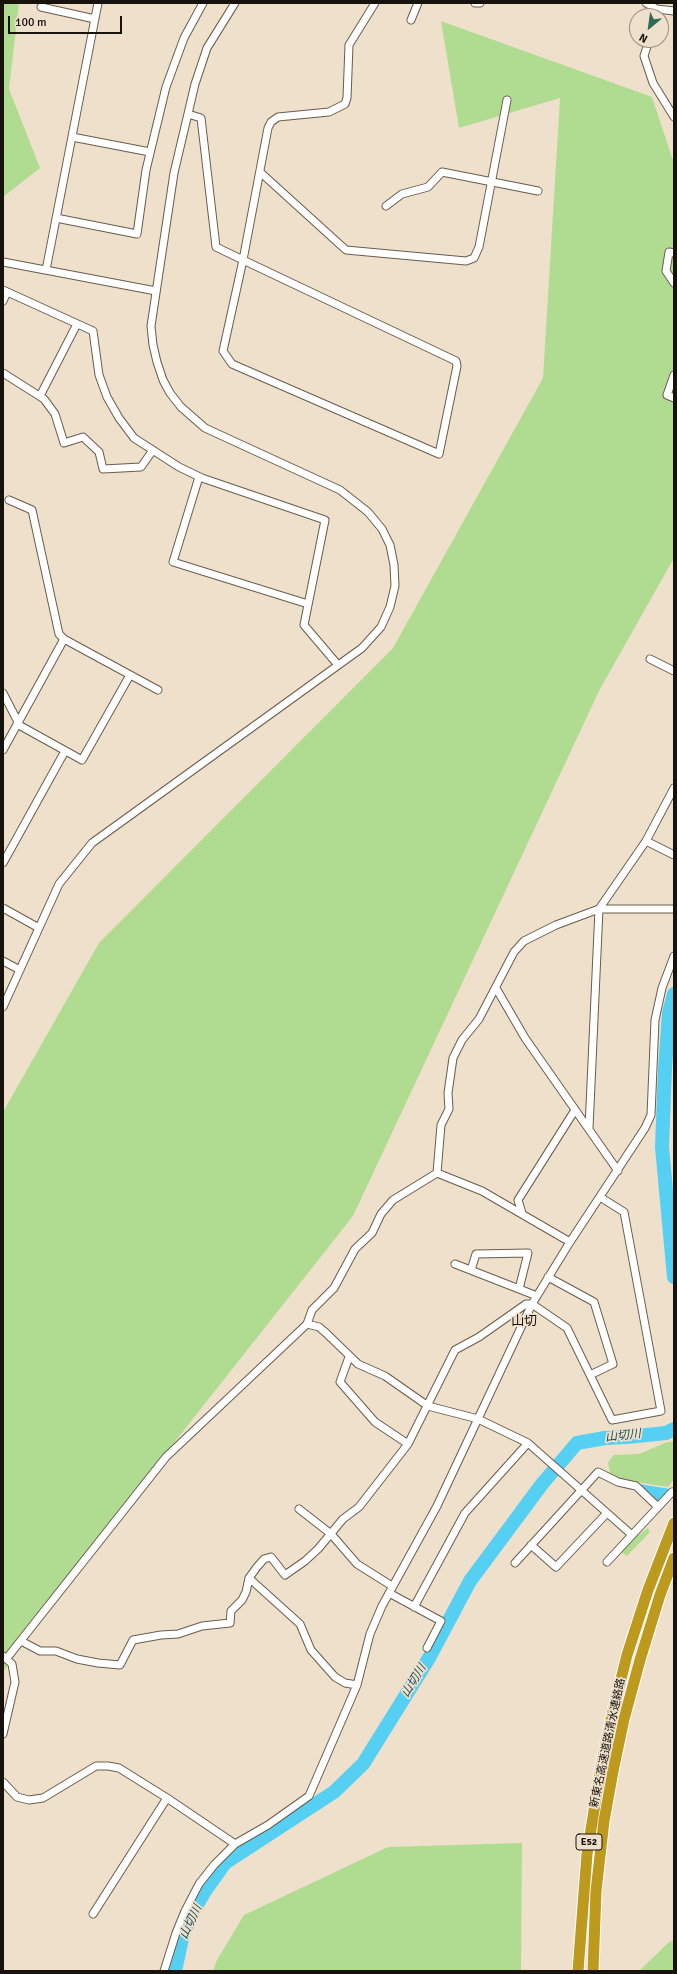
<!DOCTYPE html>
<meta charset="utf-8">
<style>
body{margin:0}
#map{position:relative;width:677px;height:1974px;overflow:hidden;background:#efe0cc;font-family:Signika,sans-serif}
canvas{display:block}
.frame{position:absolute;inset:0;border:4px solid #17120b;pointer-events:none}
.north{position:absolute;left:629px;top:8px;width:40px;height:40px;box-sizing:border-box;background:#efe0cc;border:1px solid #998e7f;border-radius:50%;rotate:209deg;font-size:11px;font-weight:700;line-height:16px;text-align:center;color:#17120b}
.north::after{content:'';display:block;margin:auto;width:14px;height:18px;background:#2f6b56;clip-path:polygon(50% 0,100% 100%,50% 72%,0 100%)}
.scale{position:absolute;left:8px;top:16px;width:114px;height:18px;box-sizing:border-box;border:2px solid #17120b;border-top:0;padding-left:5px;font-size:12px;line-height:14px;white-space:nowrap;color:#17120b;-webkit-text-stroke:3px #efe0cc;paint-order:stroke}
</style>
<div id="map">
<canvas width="677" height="1974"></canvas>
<div class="frame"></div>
<div class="north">N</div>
<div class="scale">100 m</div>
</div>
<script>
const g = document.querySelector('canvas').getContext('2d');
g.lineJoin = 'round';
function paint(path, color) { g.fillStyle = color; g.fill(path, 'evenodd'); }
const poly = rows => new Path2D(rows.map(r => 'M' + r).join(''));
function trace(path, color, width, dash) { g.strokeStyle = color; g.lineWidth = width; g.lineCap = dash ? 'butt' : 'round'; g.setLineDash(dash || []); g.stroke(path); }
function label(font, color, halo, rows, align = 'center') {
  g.font = font + ' Signika,"Noto Sans JP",sans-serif'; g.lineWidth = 3.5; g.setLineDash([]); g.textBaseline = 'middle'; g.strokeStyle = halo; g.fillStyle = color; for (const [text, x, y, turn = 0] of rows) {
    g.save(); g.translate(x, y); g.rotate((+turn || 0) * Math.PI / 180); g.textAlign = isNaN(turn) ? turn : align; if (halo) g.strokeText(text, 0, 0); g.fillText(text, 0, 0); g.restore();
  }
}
paint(poly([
 [3,3,19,3,9,89,40,168,3,197],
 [441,21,652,97,674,163,674,558,600,689,353,1216,106,1529,3,1672,3,1112,99,943,393,648,543,378,560,98,459,128],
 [667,1442,674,1442,674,1479,668,1487,623,1480,610,1474,608,1462,614,1455,639,1454],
 [648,1528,650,1532,627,1556,620,1551,630,1541],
 [522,1843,521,1971,213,1971,217,1960,244,1915,388,1847],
 [674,1940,674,1971,639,1971,669,1942]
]), '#b0dc91');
paint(poly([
 [639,1484,670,1489,660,1500,655,1500]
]), '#55d0f3');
trace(poly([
 [674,994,669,1013,665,1069,662,1147,674,1277],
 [175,1971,183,1934,191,1915,205,1891,225,1863,334,1792,363,1764,429,1658,470,1581,542,1484,577,1443,605,1438,627,1437,666,1433,674,1429]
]), '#55d0f3', 14);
const minor = poly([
 [475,3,480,3],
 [646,3,657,9,655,16],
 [41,7,95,19],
 [657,9,674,11],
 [411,20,418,3],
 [649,40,644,56,653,83,674,117],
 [188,114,201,118,216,247,243,260,456,361,457,366,439,454,232,364,223,351,243,260,268,128,271,122,278,117,329,112,345,104,347,98,349,45,375,3],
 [72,137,150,152],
 [260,172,346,250,466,261,474,258,479,247,507,100],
 [386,206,402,194,428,187,442,172,538,191],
 [56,218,137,234,146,170,166,87,184,38,203,3],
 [674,253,669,252,666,271,674,283],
 [3,262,156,291],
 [46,270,98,3],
 [3,290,93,331,99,375,107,397,119,418,134,438,179,467,202,478,325,520,304,625,338,665],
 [3,301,7,292],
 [3,373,44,399,55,414,64,443,83,437,99,452,103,469,141,467,153,450],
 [674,375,667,395,674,398],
 [40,396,77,324],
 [199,477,173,562,308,604],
 [9,500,32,510,59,634,64,639,158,690],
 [650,659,674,671],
 [3,693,18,722],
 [17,724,82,760,130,675],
 [3,750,64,639],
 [646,841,674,855],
 [3,863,65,751],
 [3,908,39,928],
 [3,961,20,970],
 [496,988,525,1038,618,1171],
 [3,1007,59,884,92,843,362,648,381,627,390,607,395,586,394,565,390,545,382,529,368,512,340,490,205,428,181,407,170,393,163,380,157,362,153,345,151,326,174,173,195,84,207,48,235,3],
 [589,1128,599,909,646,841,674,788],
 [437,1173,441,1125,449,1109,448,1093,453,1058,462,1040,479,1019,514,952,524,941,556,925,599,909,674,909],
 [437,1173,482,1191,570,1242],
 [522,1213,518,1200,575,1110],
 [455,1264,537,1296],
 [471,1270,476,1254,528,1253,519,1289],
 [548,1277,594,1302,613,1364,590,1375],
 [307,1324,319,1327,326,1333,358,1364,385,1376,428,1406,478,1419,528,1443,632,1535],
 [349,1357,340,1382,375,1422,408,1444],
 [299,1509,331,1534,357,1564,392,1586],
 [531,1545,556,1567,607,1513],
 [607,1562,672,1492],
 [515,1563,598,1472,618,1482,636,1486,658,1507],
 [249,1578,300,1624,311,1650,335,1677,345,1683,357,1685],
 [389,1593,441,1621,427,1648],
 [414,1607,465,1513,528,1443],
 [21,1641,40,1651,56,1651,77,1659,98,1663,120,1665,133,1640,161,1635,178,1634,202,1626,230,1623,231,1611,242,1600,246,1592,249,1578,257,1567,264,1559,271,1557,285,1575,305,1561,318,1549,343,1519,359,1507,408,1444,455,1350,479,1337,526,1304,532,1304,567,1328,612,1420,661,1411,624,1212,600,1197],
 [3,1656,12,1664,15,1682,3,1734],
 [7,1658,166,1457,307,1324,312,1310,334,1288,355,1249,372,1233,381,1214,393,1200,437,1173],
 [3,1782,17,1797,29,1800,43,1798,96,1766,108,1766,119,1768,167,1798,235,1844],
 [93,1914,167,1798],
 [164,1971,176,1933,185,1911,199,1884,214,1865,235,1844,268,1825,309,1796,357,1685,370,1634,382,1606,437,1506,532,1304,570,1242,645,1128,651,1115,655,1020,662,988,674,956]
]);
const highway = poly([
 [578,1971,587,1854,601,1767,612,1715,627,1655,648,1590,674,1523],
 [593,1971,596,1891,604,1821,613,1771,624,1719,640,1660,660,1595,674,1558]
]);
trace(minor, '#695c4b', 9);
trace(highway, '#fff', 13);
trace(minor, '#fff', 7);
trace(highway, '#bd9a1d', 11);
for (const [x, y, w] of [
 [589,1842,26]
]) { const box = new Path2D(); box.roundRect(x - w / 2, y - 8, w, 16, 3); g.fillStyle = '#efe0cc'; g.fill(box); trace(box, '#17120b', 1); }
label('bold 10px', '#17120b', null, [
 ["E52",589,1842]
]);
label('11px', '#17120b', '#efe0cc', [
 ["新東名高速道路清水連絡路",608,1743,-78]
]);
label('italic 12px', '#1a4e5d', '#efe0cc', [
 ["山切川",623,1436,-6],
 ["山切川",414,1681,-58],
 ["山切川",191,1922,-65]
]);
label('13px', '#17120b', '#efe0cc', [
 ["山切",524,1322]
]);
</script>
